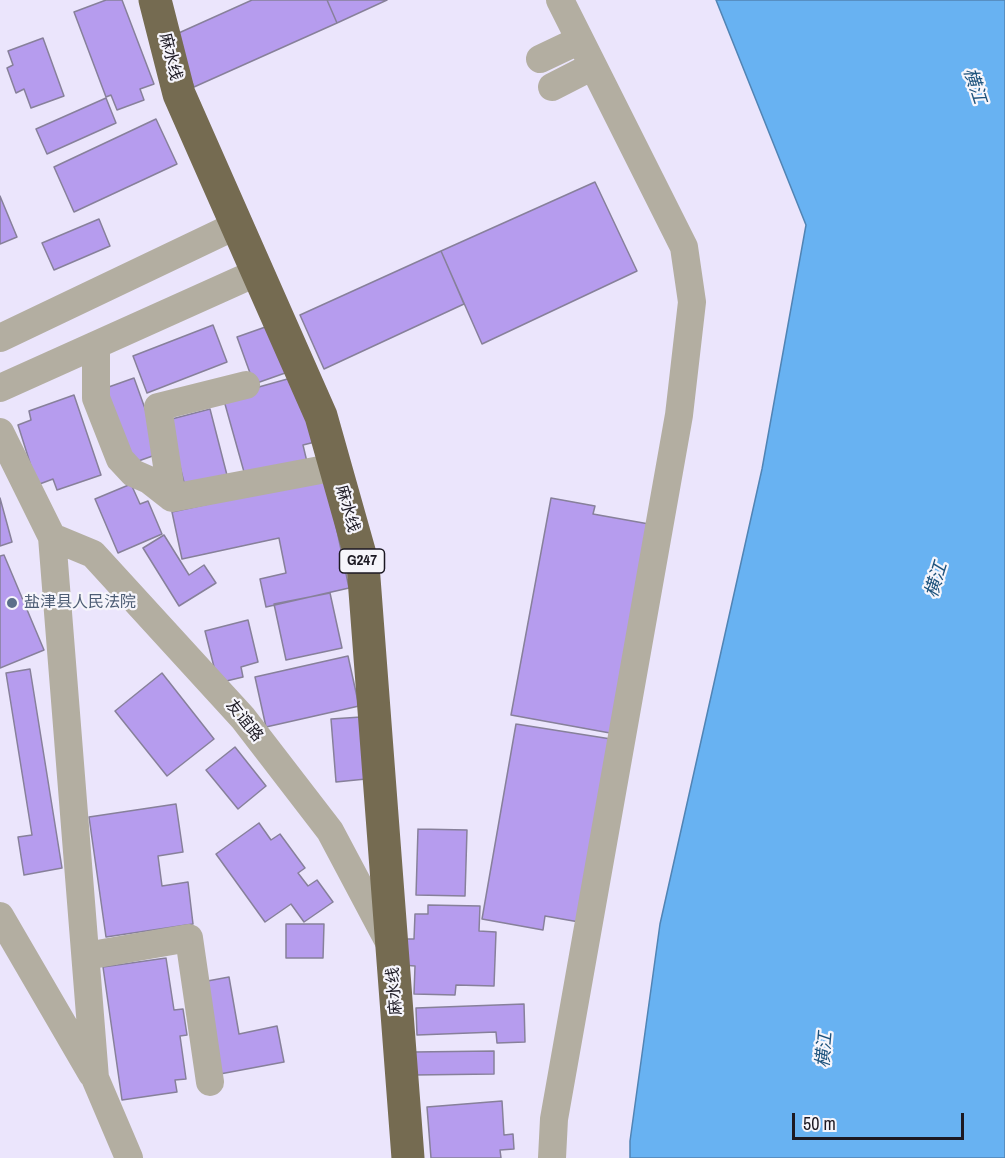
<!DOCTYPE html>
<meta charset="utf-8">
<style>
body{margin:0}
#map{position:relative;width:1005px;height:1158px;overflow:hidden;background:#ebe5fc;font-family:"Archivo Narrow",sans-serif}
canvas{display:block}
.scale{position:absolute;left:792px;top:1113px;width:172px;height:27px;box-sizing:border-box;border:3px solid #1c1923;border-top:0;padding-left:8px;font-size:18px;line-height:21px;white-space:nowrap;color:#1c1923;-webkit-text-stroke:4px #f6f5fb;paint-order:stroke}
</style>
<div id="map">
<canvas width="1005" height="1158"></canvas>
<div class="scale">50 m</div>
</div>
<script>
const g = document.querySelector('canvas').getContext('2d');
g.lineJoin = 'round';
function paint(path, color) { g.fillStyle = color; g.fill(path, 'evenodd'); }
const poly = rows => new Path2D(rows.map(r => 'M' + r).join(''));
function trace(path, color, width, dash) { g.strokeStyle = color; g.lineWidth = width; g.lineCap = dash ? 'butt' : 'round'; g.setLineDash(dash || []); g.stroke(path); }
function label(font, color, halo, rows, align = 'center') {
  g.font = font + ' "Archivo Narrow","Noto Sans SC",sans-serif'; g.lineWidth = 4.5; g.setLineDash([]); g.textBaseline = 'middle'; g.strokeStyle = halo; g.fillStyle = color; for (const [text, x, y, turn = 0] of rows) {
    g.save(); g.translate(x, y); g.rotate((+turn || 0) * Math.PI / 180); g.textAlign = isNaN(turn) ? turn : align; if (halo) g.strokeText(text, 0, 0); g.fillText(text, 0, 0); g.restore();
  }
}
const water = poly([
 [716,0,1005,0,1005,1158,630,1158,630,1141,660,924,762,469,806,225,716,0]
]);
paint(water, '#68b2f2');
trace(water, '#5184b4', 1.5);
const building = poly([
 [106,0,122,0,154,84,140,89,144,100,117,110,111,95,106,97,74,12,106,0],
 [252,0,327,0,337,23,194,87,172,36,252,0],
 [327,0,387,0,337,23,327,0],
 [43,38,64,96,31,108,24,89,16,93,7,68,13,65,8,51,43,38],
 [106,98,116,123,47,154,36,129,106,98],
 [156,119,177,164,74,212,54,167,156,119],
 [595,182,637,271,482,344,441,251,595,182],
 [0,196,17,237,0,244,0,196],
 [99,219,110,246,54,270,42,243,99,219],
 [441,251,464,304,324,369,300,315,441,251],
 [213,325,227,362,147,393,133,356,213,325],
 [271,325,288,372,254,384,237,337,271,325],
 [134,378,161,453,130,464,103,389,134,378],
 [291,378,319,441,303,445,307,462,246,479,223,397,291,378],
 [74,395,101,475,57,490,53,479,37,485,18,425,31,420,29,411,74,395],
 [210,409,228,479,186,490,168,420,210,409],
 [326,478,349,588,266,607,260,579,286,573,279,538,182,559,172,512,326,478],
 [131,484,140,504,148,501,162,534,118,553,95,499,131,484],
 [0,498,12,542,0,546,0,498],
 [551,498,595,506,593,514,649,524,610,733,511,715,551,498],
 [164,535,189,575,204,565,216,583,179,606,143,548,164,535],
 [4,555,44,650,0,668,0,556,4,555],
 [330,593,342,648,286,660,274,604,330,593],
 [248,620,258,662,241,667,243,677,218,683,205,631,248,620],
 [348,656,359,706,266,727,255,677,348,656],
 [30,669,62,868,24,875,18,837,32,835,6,673,30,669],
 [162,673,214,739,167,776,115,711,162,673],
 [361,717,366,779,336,782,331,719,361,717],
 [516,724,611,739,579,922,545,916,543,930,482,919,516,724],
 [235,747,266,786,238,809,206,770,235,747],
 [176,804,183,852,158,856,162,886,188,882,193,924,106,937,89,817,176,804],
 [259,823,271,840,280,834,305,868,298,873,308,886,317,880,333,902,304,922,291,904,265,922,216,854,259,823],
 [418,829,467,830,465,896,416,895,418,829],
 [428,905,480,906,479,931,496,932,494,986,456,985,455,995,414,994,415,966,402,965,403,939,414,939,415,914,428,914,428,905],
 [286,924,324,924,323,958,286,958,286,924],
 [166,958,174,1010,183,1009,187,1035,180,1036,186,1079,175,1080,177,1092,122,1100,103,967,166,958],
 [229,977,239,1034,277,1026,284,1062,220,1074,202,982,229,977],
 [524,1004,525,1042,497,1043,496,1032,417,1035,416,1008,524,1004],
 [494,1051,494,1074,413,1075,413,1052,494,1051],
 [502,1101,504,1135,513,1134,514,1149,500,1150,501,1158,431,1158,427,1107,502,1101]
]);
paint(building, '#b69cee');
trace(building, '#87809a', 1.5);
trace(poly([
 [540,59,580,40],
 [552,87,593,66],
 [0,338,237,225],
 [96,345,96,398,120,459,133,473,149,480,172,498,336,467],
 [0,388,258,272],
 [0,432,52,537,95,1078,129,1158],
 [172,498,158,407,246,385],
 [52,537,93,554,243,718,330,831,390,944],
 [0,916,92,1074],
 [86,956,189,938,210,1082],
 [552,1158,554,1119,679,415,692,302,684,247,560,0]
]), '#b3aea1', 28);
trace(poly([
 [155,0,179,94,321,416,363,565,408,1158]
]), '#756b51', 33);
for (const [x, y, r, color] of [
 [12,603,6,"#5c6f8a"]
]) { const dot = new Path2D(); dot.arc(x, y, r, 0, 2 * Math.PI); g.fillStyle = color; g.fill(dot); trace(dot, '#f6f5fb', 2); }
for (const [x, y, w] of [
 [362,561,45]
]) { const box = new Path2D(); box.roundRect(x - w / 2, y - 12, w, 24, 4.5); g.fillStyle = '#f6f5fb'; g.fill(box); trace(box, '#1c1923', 1.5); }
label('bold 15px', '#1c1923', null, [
 ["G247",362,561]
]);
label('16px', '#1c1923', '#f6f5fb', [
 ["麻水线",170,57,76],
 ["麻水线",347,509,74],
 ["友谊路",244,721,51],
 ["麻水线",395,991,-94]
]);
label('16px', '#4e5e75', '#f6f5fb', [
 ["盐津县人民法院",24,603]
], 'left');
label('italic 18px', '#1d527c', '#f6f5fb', [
 ["横江",974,86,72],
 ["横江",937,580,-73],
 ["横江",825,1050,-85]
]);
</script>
